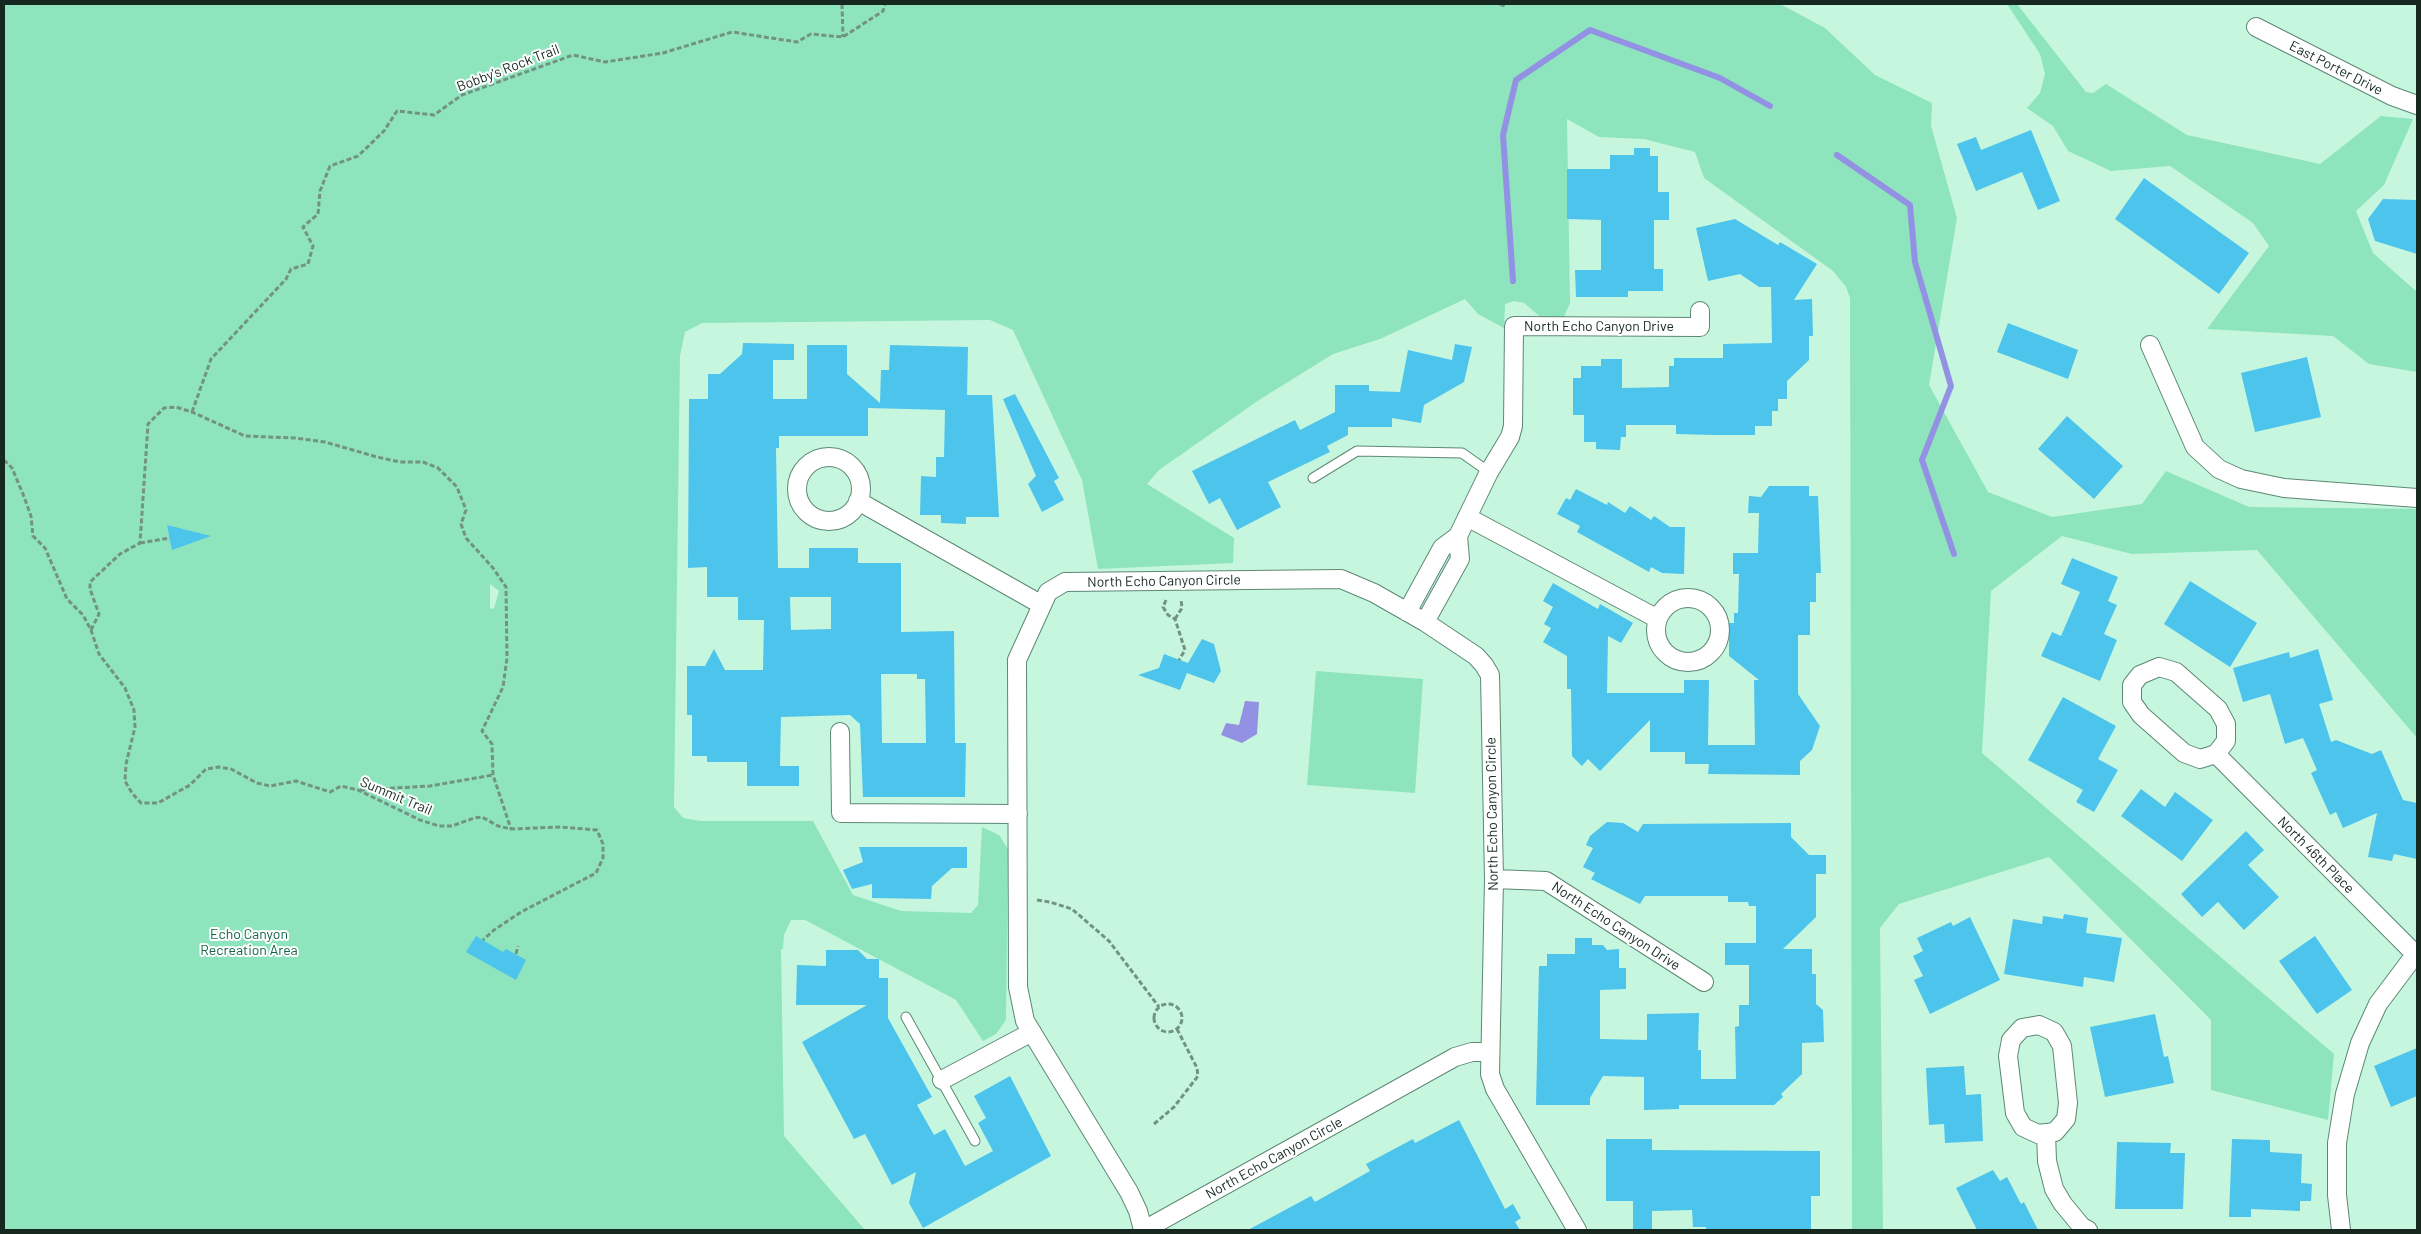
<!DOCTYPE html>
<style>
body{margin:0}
#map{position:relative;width:2421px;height:1234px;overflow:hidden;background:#c7f6df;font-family:Barlow,sans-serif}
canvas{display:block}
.frame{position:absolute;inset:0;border:5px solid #162820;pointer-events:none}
</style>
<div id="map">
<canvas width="2421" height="1234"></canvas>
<div class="frame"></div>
</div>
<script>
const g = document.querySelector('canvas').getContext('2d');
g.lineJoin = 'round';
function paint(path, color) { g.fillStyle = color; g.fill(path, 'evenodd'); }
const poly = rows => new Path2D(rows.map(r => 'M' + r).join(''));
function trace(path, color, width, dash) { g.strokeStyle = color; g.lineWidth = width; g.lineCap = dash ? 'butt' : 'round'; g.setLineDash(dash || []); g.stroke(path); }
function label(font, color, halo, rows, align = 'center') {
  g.font = font + ' Barlow,sans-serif'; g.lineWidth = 4; g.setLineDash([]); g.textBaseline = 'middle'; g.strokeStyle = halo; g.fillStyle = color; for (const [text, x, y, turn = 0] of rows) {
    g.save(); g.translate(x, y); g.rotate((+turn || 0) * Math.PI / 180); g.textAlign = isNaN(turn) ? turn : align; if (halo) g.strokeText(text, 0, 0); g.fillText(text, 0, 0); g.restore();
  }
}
paint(poly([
 [4,4,1780,4,1825,28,1875,75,1932,103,1931,126,1957,218,1929,385,1988,492,2052,517,2142,504,2166,471,2249,507,2417,509,2417,738,2257,550,2132,554,2062,536,1991,591,1982,753,2334,1054,2328,1120,2211,1090,2211,1020,2049,857,1899,904,1880,928,1883,1230,1852,1230,1850,298,1846,287,1833,271,1704,178,1695,152,1644,139,1599,137,1567,119,1570,303,1563,319,1543,319,1524,303,1514,301,1505,304,1504,328,1478,314,1465,299,1380,339,1333,354,1259,400,1159,470,1147,484,1234,538,1233,563,1098,569,1082,480,1013,330,990,320,702,323,685,332,680,356,674,807,683,818,701,821,813,821,853,895,901,911,971,913,978,905,982,827,999,835,1008,849,1006,1020,996,1034,983,1041,956,1000,805,920,791,920,784,935,783,949,781,949,784,1136,865,1230,4,1230],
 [490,584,499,591,494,608,490,609],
 [2007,4,2017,4,2086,92,2093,93,2106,84,2187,135,2320,164,2381,116,2413,119,2384,185,2356,211,2373,253,2417,292,2417,372,2369,364,2333,336,2207,329,2269,246,2253,223,2170,166,2111,171,2068,151,2053,126,2027,108,2040,93,2045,74,2040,54],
 [1316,671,1423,679,1415,793,1307,785]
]), '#8ee4bd');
paint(poly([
 [1245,701,1259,702,1257,734,1242,743,1221,735,1226,723,1239,725]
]), '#9391e3');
trace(poly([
 [1837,155,1910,205,1915,262,1951,386,1922,460,1954,554],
 [1513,281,1503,135,1516,80,1590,30,1720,78,1770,106]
]), '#9391e3', 6);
paint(poly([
 [2031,130,2060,201,2038,210,2022,172,1976,191,1957,144,1976,137,1981,150],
 [1634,148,1650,148,1650,156,1658,156,1658,192,1669,192,1669,220,1654,220,1654,269,1663,269,1663,291,1628,291,1628,297,1576,297,1575,270,1601,270,1601,220,1567,219,1567,169,1610,169,1610,155,1634,155],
 [2144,178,2249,253,2219,294,2115,219],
 [2383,199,2417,200,2417,254,2375,241,2368,219],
 [1735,219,1778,245,1780,242,1817,264,1794,300,1812,299,1813,336,1809,336,1809,360,1787,381,1787,399,1778,399,1778,411,1772,411,1772,426,1755,426,1755,435,1713,435,1676,434,1676,425,1626,425,1626,437,1621,437,1620,450,1596,449,1596,442,1584,442,1584,415,1573,415,1573,378,1581,378,1581,366,1601,366,1601,359,1622,359,1622,388,1669,387,1669,366,1674,366,1674,358,1723,358,1723,344,1772,343,1771,287,1759,287,1740,274,1708,281,1696,228],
 [2008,323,2078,350,2068,379,1997,352],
 [743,343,794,344,794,360,773,360,773,399,807,399,807,345,847,345,847,374,880,403,881,370,889,370,890,345,968,347,967,395,992,395,999,517,966,517,966,524,941,523,941,515,920,515,921,476,936,477,936,457,944,457,945,410,868,408,868,436,779,436,779,448,776,448,778,568,809,568,809,548,858,548,858,563,901,563,901,632,954,631,955,743,966,743,965,797,863,797,860,724,850,715,781,717,780,766,799,766,799,786,747,786,747,762,707,762,707,756,692,756,692,715,687,715,687,666,705,666,714,649,725,670,763,670,764,620,738,620,738,597,707,597,707,567,688,568,689,399,708,399,708,374,720,374,742,354],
 [790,597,831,597,831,629,791,630],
 [881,674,917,674,917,679,925,679,926,743,882,743],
 [1455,344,1472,347,1464,382,1424,405,1421,423,1392,418,1392,427,1348,427,1348,435,1327,446,1330,452,1268,482,1281,507,1237,530,1220,498,1209,504,1192,471,1295,420,1300,430,1335,412,1335,385,1369,385,1369,391,1400,392,1408,350,1452,360],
 [2307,357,2321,417,2255,432,2241,373],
 [1015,394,1059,478,1054,481,1064,500,1042,512,1028,484,1036,476,1003,399],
 [2067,416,2123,466,2094,499,2038,449],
 [1769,486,1809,486,1809,496,1818,496,1821,573,1816,573,1816,602,1810,602,1810,635,1798,635,1798,694,1820,726,1812,750,1800,761,1800,775,1708,774,1709,764,1685,764,1685,752,1650,752,1650,720,1600,771,1588,759,1582,766,1572,756,1571,689,1567,689,1567,656,1543,642,1551,628,1544,624,1553,607,1543,601,1553,583,1598,609,1600,604,1633,623,1621,643,1608,636,1607,693,1684,693,1684,680,1709,680,1708,745,1755,745,1754,680,1759,680,1729,656,1729,623,1734,623,1734,613,1738,613,1739,574,1733,574,1733,553,1758,553,1759,513,1748,513,1749,496,1761,497],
 [1576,489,1607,505,1608,502,1625,513,1630,506,1651,520,1654,516,1670,527,1685,527,1684,574,1662,573,1651,567,1649,572,1577,532,1580,526,1557,514,1566,498,1570,500],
 [167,525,211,536,172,550],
 [2072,558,2118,577,2108,601,2117,605,2104,634,2117,640,2100,681,2041,656,2052,632,2061,636,2080,592,2061,584],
 [2190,581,2257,623,2230,667,2164,624],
 [1202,639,1214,644,1221,671,1214,683,1187,673,1180,690,1138,675,1159,668,1164,654,1188,663],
 [2318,649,2333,700,2319,704,2331,742,2336,740,2372,754,2381,750,2403,800,2417,803,2417,859,2394,854,2392,861,2368,857,2377,813,2343,828,2336,812,2330,815,2311,773,2317,770,2303,738,2285,744,2270,694,2243,702,2233,668,2289,652,2290,658],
 [2063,697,2116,726,2098,759,2118,770,2094,812,2076,802,2083,790,2028,760],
 [2141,789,2165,807,2175,792,2213,820,2182,861,2121,816],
 [1607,822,1623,823,1638,832,1643,824,1791,823,1791,837,1809,855,1826,855,1826,874,1816,874,1816,917,1783,949,1812,949,1812,974,1816,974,1816,1004,1823,1010,1824,1042,1802,1043,1802,1074,1781,1094,1783,1097,1774,1105,1679,1105,1679,1109,1644,1110,1644,1077,1603,1076,1590,1098,1590,1105,1536,1105,1539,966,1547,966,1547,954,1575,954,1575,938,1592,938,1592,945,1603,945,1607,950,1619,949,1619,968,1626,968,1626,989,1600,990,1600,1039,1647,1040,1647,1014,1699,1013,1698,1050,1701,1050,1701,1079,1736,1079,1735,1027,1739,1026,1739,1005,1749,1005,1749,965,1725,965,1725,943,1756,943,1756,906,1749,906,1748,902,1728,902,1728,896,1645,896,1640,904,1591,879,1595,873,1583,867,1593,848,1586,845,1590,836],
 [2246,831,2264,850,2248,865,2279,897,2244,930,2218,902,2202,917,2181,894],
 [859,847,967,847,967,868,952,868,932,886,931,899,872,898,872,884,852,889,843,870,863,862],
 [2064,914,2088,918,2086,933,2122,938,2114,982,2084,977,2083,987,2004,974,2013,919,2042,924,2043,916,2063,919],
 [1970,917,2000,980,1930,1014,1914,980,1923,976,1913,956,1923,951,1917,938,1951,922,1953,926],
 [476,936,503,952,506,949,526,960,516,980,466,952],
 [2315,936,2352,990,2317,1014,2279,961],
 [826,950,858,950,867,959,879,959,879,978,888,978,888,1018,932,1097,917,1105,934,1135,945,1129,965,1166,993,1151,978,1123,986,1118,974,1096,1010,1076,1051,1156,923,1228,909,1203,916,1172,892,1185,865,1134,854,1139,802,1042,867,1005,796,1005,797,965,826,966],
 [2155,1014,2164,1057,2168,1056,2174,1083,2105,1097,2090,1027],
 [2417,1048,2417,1096,2391,1107,2374,1066],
 [1964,1066,1966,1095,1981,1094,1983,1141,1945,1143,1944,1124,1929,1125,1926,1068],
 [1459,1120,1505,1209,1513,1204,1521,1218,1515,1222,1520,1230,1248,1230,1311,1196,1315,1202,1370,1171,1366,1164,1413,1139,1415,1143],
 [1606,1139,1652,1139,1652,1150,1820,1151,1820,1196,1811,1196,1811,1230,1706,1230,1706,1227,1693,1227,1692,1210,1652,1211,1652,1230,1633,1230,1633,1201,1606,1201],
 [2232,1139,2270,1140,2270,1152,2302,1154,2301,1183,2312,1184,2311,1201,2300,1201,2300,1211,2251,1209,2251,1217,2229,1217],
 [2117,1142,2171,1143,2170,1153,2185,1153,2183,1209,2115,1209],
 [1993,1170,2000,1181,2007,1177,2021,1204,2024,1202,2038,1230,1977,1230,1956,1188]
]), '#4dc4ec');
const lane = poly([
 [1313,478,1357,451,1462,453,1489,472],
 [906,1017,975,1141]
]);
const street = poly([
 [2256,27,2392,96,2417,105],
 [2150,345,2195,447,2219,469,2241,479,2284,488,2417,498],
 '797 489a32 32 0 1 1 64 0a32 32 0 1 1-64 0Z',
 [858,501,1042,605],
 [1467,517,1658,619],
 '1656 630a32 32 0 1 1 64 0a32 32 0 1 1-64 0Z',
 [1407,612,1442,548,1458,536,1489,472,1510,437,1513,426,1514,326,1700,327,1700,311],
 [1425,622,1460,559,1458,536],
 [2159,667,2176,672,2218,709,2226,724,2226,741,2216,754,2200,759,2184,753,2141,715,2132,702,2132,685,2140,675,2159,667],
 [840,732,841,813,1018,814],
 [2216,754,2417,956],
 [1494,879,1546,881,1704,982],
 [2039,1025,2054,1032,2062,1046,2068,1103,2066,1119,2055,1132,2038,1134,2023,1127,2015,1113,2008,1056,2011,1040,2022,1028,2039,1025],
 [942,1080,1032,1032],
 [2046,1133,2047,1161,2054,1189,2063,1204,2082,1227,2088,1230],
 [1143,1230,1138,1211,1129,1192,1025,1021,1018,987,1017,660,1048,592,1065,582,1341,579,1374,593,1425,622,1476,656,1484,665,1490,675,1494,879,1490,1074,1495,1089,1577,1230],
 [1144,1230,1455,1057,1472,1052,1489,1052],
 [2341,1230,2337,1195,2337,1143,2345,1094,2360,1043,2378,1004,2417,952]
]);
trace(lane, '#5c8874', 11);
trace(street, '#5c8874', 20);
trace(poly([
 [842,4,843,37],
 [1500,4,1505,6],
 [192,412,211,359,286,279,291,269,308,264,313,246,303,227,318,214,320,191,330,166,358,156,384,131,397,111,434,115,462,95,573,55,605,62,663,53,732,32,797,42,811,34,843,37,883,11,885,4],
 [4,460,12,468,23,494,31,516,33,536,45,548,67,599,83,615,91,630,99,654,125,688,134,710,135,727,126,764,125,781,132,793,141,803,158,803,190,785,206,769,219,767,231,769,257,783,270,786,296,781,330,792,341,786,358,790,420,820,439,826,452,826,474,818,482,817,498,826,511,829,560,827,597,830,603,844,603,858,596,873,521,912,494,930,483,940],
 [140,543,170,538],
 [1166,600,1163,607,1168,615,1175,619,1185,650,1179,660],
 [1175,619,1182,608,1181,599],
 [91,630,99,614,90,589,90,582,120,554,140,543,148,424,164,408,176,407,192,412,245,436,295,438,325,442,377,457,400,462,423,462,438,468,457,487,466,510,461,524,466,538,493,568,506,587,507,658,503,687,482,731,492,744,493,775,511,829],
 [360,790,430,786,493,775],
 [1037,900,1050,902,1072,909,1109,941,1159,1007],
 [516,954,518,946],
 '1154 1018a14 14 0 1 1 28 0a14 14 0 1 1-28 0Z',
 [1154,1124,1174,1107,1198,1076,1197,1068,1177,1029]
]), '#729383', 3, [5, 2.5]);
trace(lane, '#fff', 9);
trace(street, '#fff', 18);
label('14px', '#162820', '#fff', [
 ["Bobby's Rock Trail",508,68,-21],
 ["East Porter Drive",2336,68,27],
 ["North Echo Canyon Drive",1599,326],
 ["North Echo Canyon Circle",1164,581,-1],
 ["Summit Trail",396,796,23],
 ["North Echo Canyon Circle",1492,814,-91],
 ["North 46th Place",2316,855,45],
 ["North Echo Canyon Drive",1616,926,33],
 ["North Echo Canyon Circle",1274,1158,-29]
]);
label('14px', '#136548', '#fff', [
 ["Echo Canyon",249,934],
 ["Recreation Area",249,950]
]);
</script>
